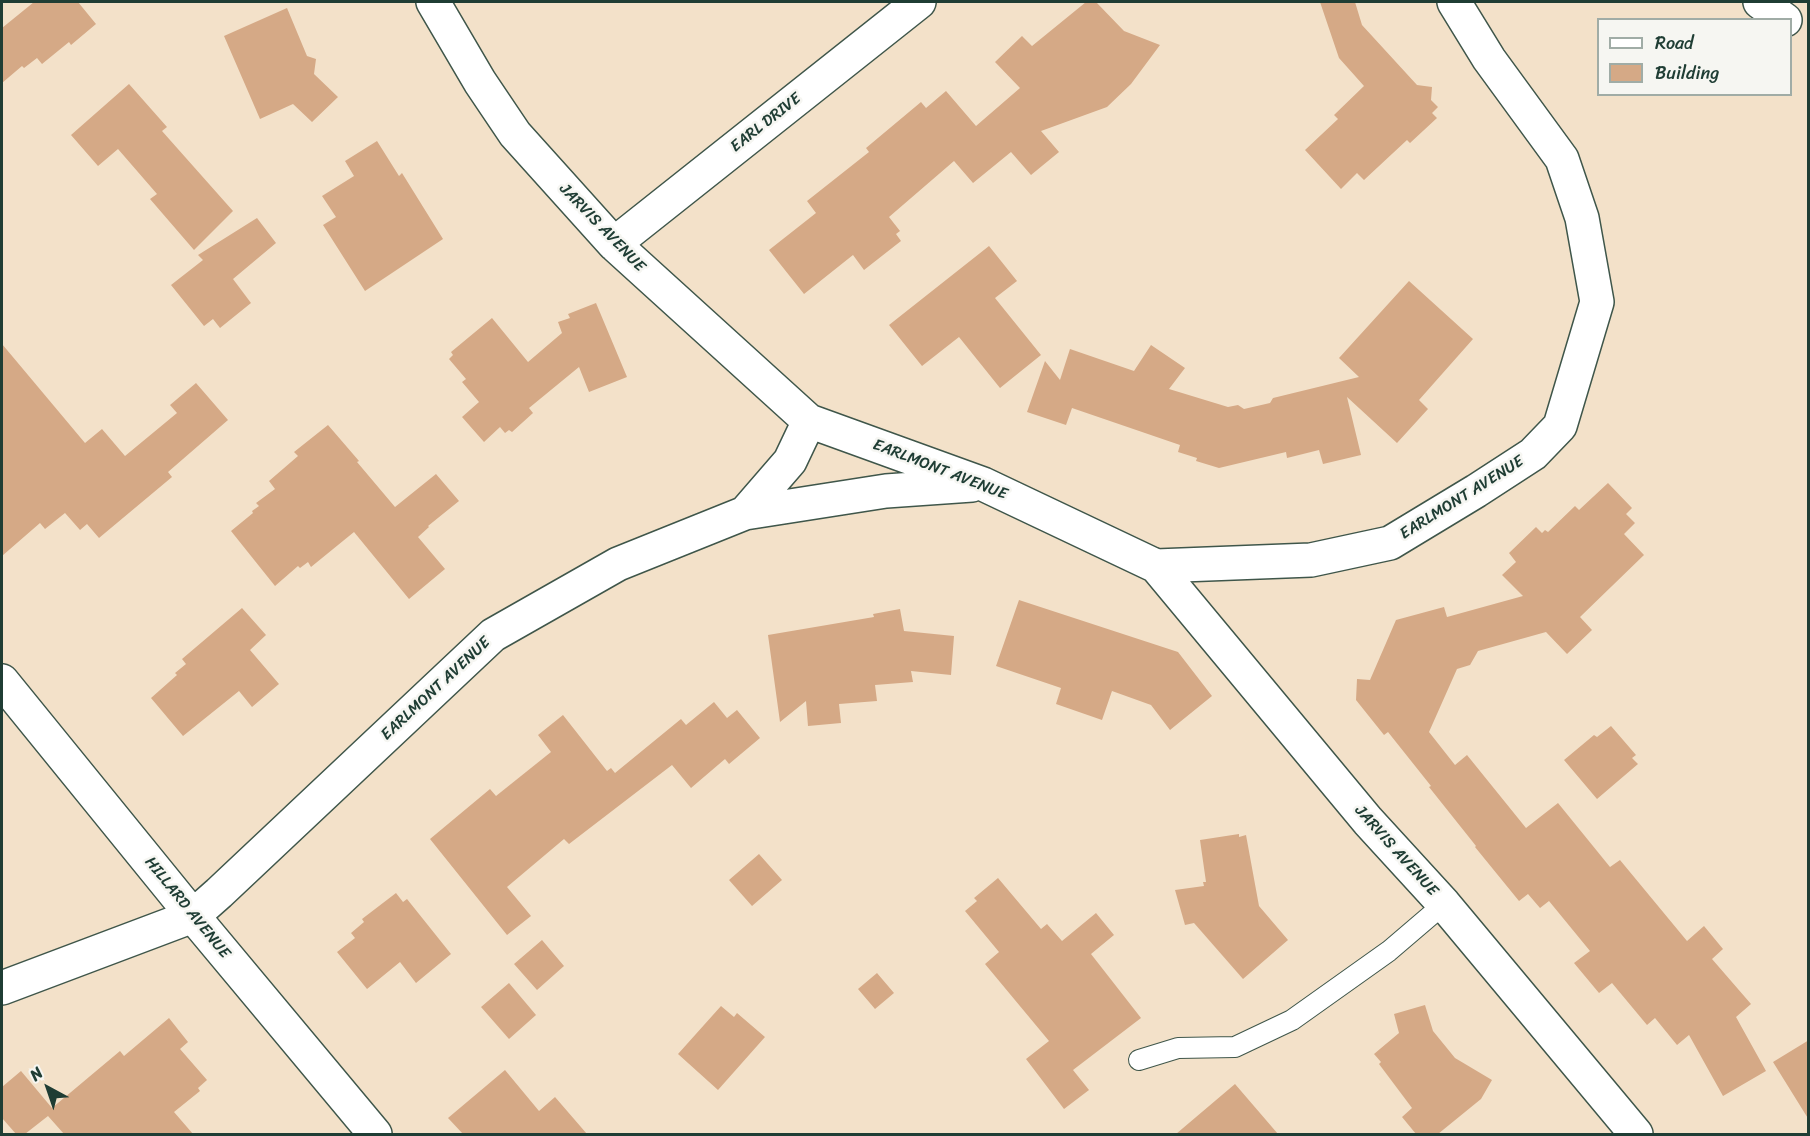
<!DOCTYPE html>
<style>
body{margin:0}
#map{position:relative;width:1810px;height:1136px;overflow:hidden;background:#f3e1c9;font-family:Sriracha,sans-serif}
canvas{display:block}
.frame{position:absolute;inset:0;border:3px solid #1f3d34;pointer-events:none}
.legend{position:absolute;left:1597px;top:18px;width:195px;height:78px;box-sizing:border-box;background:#f6f6f2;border:2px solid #a0aca6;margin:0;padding:8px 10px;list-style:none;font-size:18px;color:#1f3d34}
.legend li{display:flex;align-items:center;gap:12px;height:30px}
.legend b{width:30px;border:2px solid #a0aca6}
.north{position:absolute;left:18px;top:1058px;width:60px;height:60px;-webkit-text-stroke:4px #f6f6f2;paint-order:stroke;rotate:320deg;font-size:16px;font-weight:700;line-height:24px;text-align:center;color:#1f3d34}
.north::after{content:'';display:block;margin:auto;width:21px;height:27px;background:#1f3d34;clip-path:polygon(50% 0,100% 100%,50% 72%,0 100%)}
</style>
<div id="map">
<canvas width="1810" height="1136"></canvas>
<div class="frame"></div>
<ul class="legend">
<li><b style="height:8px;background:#fff"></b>Road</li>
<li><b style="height:16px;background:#d5a986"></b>Building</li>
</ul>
<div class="north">N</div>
</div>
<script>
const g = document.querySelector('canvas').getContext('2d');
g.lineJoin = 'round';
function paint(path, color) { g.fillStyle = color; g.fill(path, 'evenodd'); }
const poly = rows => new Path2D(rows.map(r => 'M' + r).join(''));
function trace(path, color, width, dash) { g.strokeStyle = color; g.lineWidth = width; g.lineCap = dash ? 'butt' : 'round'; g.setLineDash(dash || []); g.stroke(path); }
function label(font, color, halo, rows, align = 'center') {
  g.font = font + ' Sriracha,sans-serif'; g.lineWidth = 5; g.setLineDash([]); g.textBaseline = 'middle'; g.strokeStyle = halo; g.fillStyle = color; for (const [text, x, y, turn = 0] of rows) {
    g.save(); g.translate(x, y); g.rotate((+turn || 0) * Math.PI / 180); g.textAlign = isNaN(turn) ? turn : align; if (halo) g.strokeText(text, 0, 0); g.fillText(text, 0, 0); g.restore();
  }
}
paint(poly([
 [34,2,78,2,96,24,71,45,69,42,42,64,37,58,24,68,22,66,2,83,2,28],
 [1086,2,1096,2,1124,31,1160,45,1131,84,1107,107,1041,131,1059,152,1031,175,1011,152,973,183,954,161,889,217,900,231,896,234,901,241,864,270,853,255,804,294,769,250,816,213,807,201,869,152,866,148,921,102,926,108,946,91,976,126,1020,88,995,62,1022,36,1032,46],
 [1320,2,1355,2,1362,25,1417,85,1432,87,1431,100,1438,107,1432,113,1437,118,1410,143,1407,140,1364,180,1357,173,1341,189,1305,150,1338,119,1334,115,1364,86,1339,58],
 [287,8,307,56,316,59,314,74,338,97,312,122,293,104,260,119,224,36],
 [129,84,167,127,162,131,233,211,194,250,150,199,157,194,118,149,98,166,71,135],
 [377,141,399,176,402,173,443,239,365,291,323,225,336,217,322,196,354,176,345,161],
 [257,218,276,243,233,279,251,303,220,328,213,319,204,326,171,285,203,260,198,255],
 [989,246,1017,281,995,298,1041,355,1000,388,959,337,922,366,889,325],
 [1409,281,1473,339,1419,400,1428,409,1397,443,1347,397,1361,455,1323,464,1319,450,1287,458,1286,452,1219,468,1196,461,1197,458,1178,452,1180,445,1072,408,1066,425,1027,412,1045,361,1060,380,1070,349,1134,371,1151,345,1185,368,1169,389,1228,407,1238,405,1244,409,1270,403,1273,398,1359,377,1339,358],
 [596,303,627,377,589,392,579,367,529,408,533,413,512,432,509,430,505,433,500,427,484,442,462,417,479,402,462,382,466,379,449,359,453,355,451,352,492,318,528,362,562,333,558,322,570,318,568,314],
 [2,344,85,443,102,429,125,456,177,413,170,405,196,383,228,420,168,472,172,477,99,538,87,524,80,530,65,513,45,529,40,523,2,556],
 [328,425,359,461,357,462,395,507,436,474,459,501,428,526,429,527,418,537,445,569,409,599,354,532,311,567,308,562,300,568,298,566,275,586,231,531,253,513,252,511,259,506,256,503,275,489,269,481,298,456,294,452],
 [1608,483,1632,508,1626,514,1635,523,1624,534,1644,555,1580,617,1592,630,1567,654,1546,632,1478,651,1470,665,1457,669,1429,732,1455,765,1467,755,1526,828,1558,803,1610,867,1620,860,1687,941,1704,926,1723,949,1712,959,1751,1004,1736,1017,1766,1071,1723,1096,1689,1035,1677,1045,1655,1018,1647,1025,1612,983,1599,993,1574,963,1590,951,1549,901,1540,908,1528,894,1519,901,1475,847,1476,846,1429,787,1431,786,1388,732,1384,735,1356,700,1357,679,1370,680,1396,620,1444,607,1447,617,1523,596,1502,575,1516,562,1509,553,1536,527,1542,533,1545,530,1548,532,1575,506,1579,510],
 [1019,600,1178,652,1212,696,1170,730,1151,705,1112,691,1102,720,1056,704,1061,688,996,666],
 [242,608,266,635,250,650,279,684,252,707,239,691,183,736,151,698,177,675,175,673,186,664,182,659],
 [900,609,904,631,954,636,951,675,911,671,913,682,875,685,877,701,839,704,841,723,808,726,806,701,780,722,768,635,874,617,873,614],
 [714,702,727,718,737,710,760,738,729,764,725,759,691,788,672,765,569,844,564,839,507,887,531,916,507,935,430,839,490,789,496,796,551,752,538,735,563,715,607,771,611,768,615,773,681,719,686,725],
 [1611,726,1636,755,1632,758,1638,764,1597,799,1564,760,1594,735,1597,737],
 [1239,834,1239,837,1246,835,1259,906,1288,940,1243,979,1194,923,1185,925,1175,890,1204,886,1203,882,1206,882,1200,840],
 [759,854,782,880,752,906,729,880],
 [998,878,1041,929,1047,924,1062,941,1096,913,1114,935,1091,954,1141,1018,1073,1070,1089,1090,1064,1109,1026,1059,1049,1041,985,964,999,952,965,911,977,901,974,898],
 [396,893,403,902,407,899,451,954,416,983,400,962,367,989,337,952,355,938,351,933,364,922,362,919],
 [542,940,564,966,537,990,514,964],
 [877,973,894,993,875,1009,858,989],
 [509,983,536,1015,509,1039,481,1007],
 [1425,1005,1433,1031,1455,1058,1492,1080,1481,1099,1438,1134,1416,1134,1402,1117,1412,1108,1379,1064,1381,1062,1374,1054,1399,1033,1394,1014],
 [721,1006,734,1017,737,1013,765,1037,718,1090,678,1054],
 [169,1018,188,1042,180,1049,207,1080,198,1088,200,1091,174,1112,193,1134,64,1134,48,1116,25,1134,16,1134,2,1118,2,1087,21,1071,52,1108,120,1051,124,1056],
 [1809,1040,1809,1120,1773,1062],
 [505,1070,539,1111,555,1097,587,1134,463,1134,448,1118],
 [1235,1084,1278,1134,1176,1134]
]), '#d5a986');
const lane = poly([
 [1139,1060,1178,1048,1235,1047,1292,1020,1389,951,1444,904]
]);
const street = poly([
 [433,2,480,82,515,134,614,244,809,421],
 [1760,2,1785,20],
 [614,244,919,2],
 [745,513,886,491,972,485],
 [1156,566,1368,821,1444,904,1636,1134],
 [2,681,193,916,375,1134],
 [2,988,193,916,219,893,493,635,618,564,745,513,790,461,809,421,983,484,1156,566,1311,560,1390,543,1476,491,1533,454,1560,426,1597,302,1582,218,1562,159,1489,59,1454,2]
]);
trace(lane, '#3f564a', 22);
trace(street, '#3f564a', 36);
trace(lane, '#fff', 20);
trace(street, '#fff', 33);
label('16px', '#1f3d34', '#f6f6f2', [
 ["EARL DRIVE",766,123,-38],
 ["JARVIS AVENUE",602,228,46],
 ["EARLMONT AVENUE",940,470,21],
 ["EARLMONT AVENUE",1462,498,-32],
 ["EARLMONT AVENUE",436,689,-43],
 ["JARVIS AVENUE",1396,851,48],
 ["HILLARD AVENUE",187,908,51]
]);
</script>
